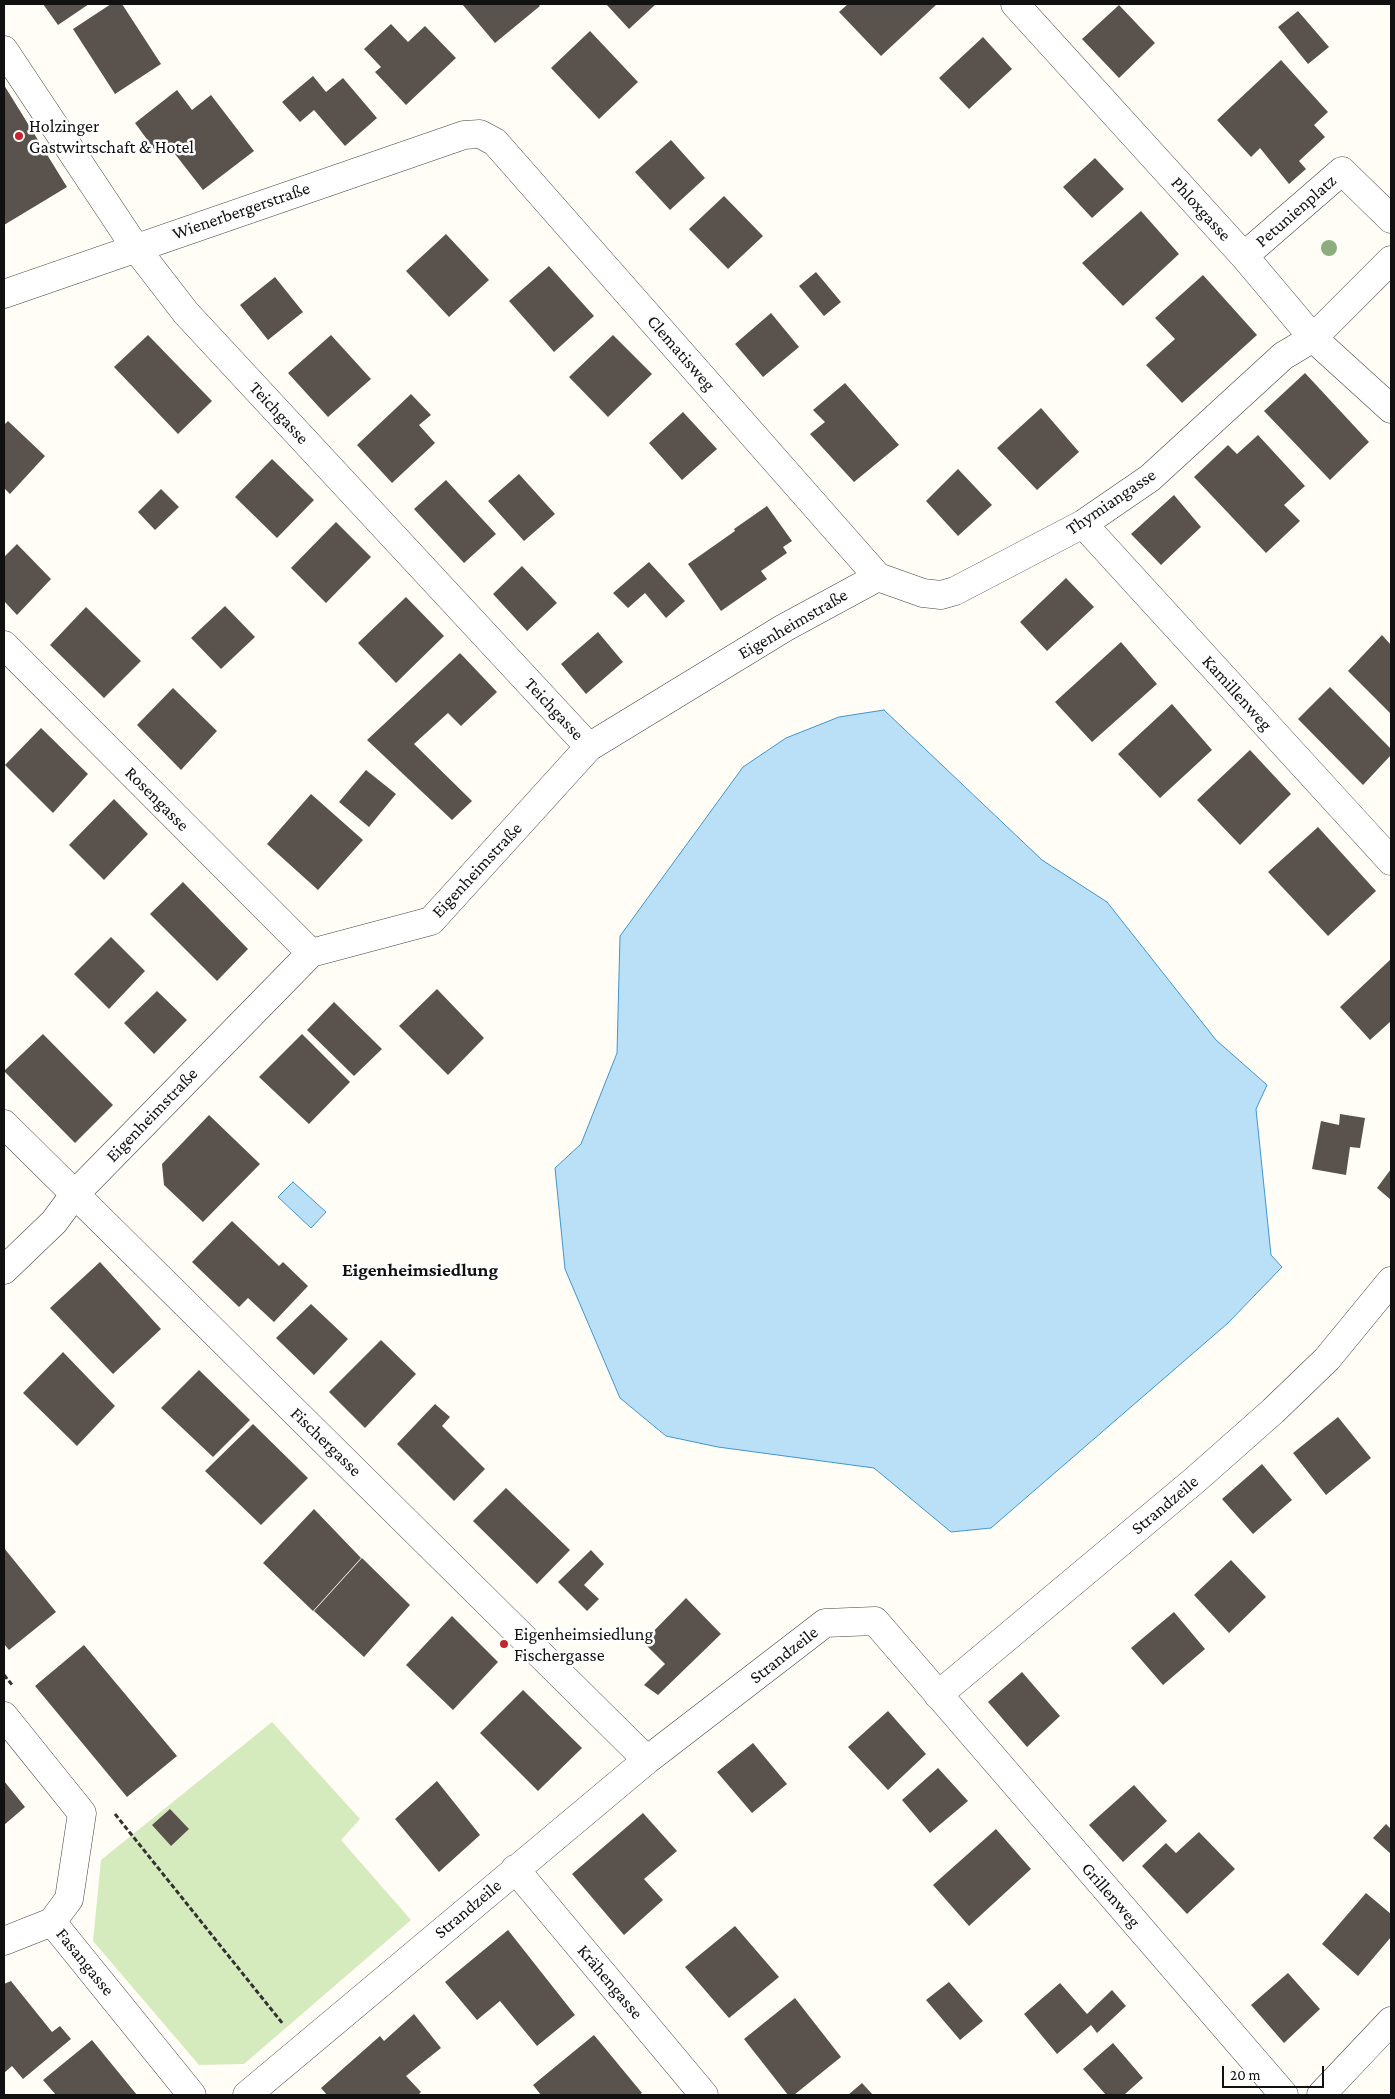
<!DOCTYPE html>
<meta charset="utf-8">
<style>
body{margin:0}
#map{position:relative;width:1395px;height:2099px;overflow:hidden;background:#fffdf5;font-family:"Crimson Pro",serif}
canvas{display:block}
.frame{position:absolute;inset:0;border:5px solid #111;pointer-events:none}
.scale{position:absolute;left:1222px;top:2066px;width:102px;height:22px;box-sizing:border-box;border:2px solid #111;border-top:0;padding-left:6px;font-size:15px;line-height:18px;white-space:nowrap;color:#111;-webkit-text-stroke:4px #fff;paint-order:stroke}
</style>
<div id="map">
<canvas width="1395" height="2099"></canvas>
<div class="frame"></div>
<div class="scale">20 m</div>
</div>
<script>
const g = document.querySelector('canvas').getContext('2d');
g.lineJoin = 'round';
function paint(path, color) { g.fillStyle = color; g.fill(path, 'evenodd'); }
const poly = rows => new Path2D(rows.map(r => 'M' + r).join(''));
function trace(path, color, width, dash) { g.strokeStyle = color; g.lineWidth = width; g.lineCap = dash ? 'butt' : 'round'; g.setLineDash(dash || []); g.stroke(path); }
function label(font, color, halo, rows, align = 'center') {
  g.font = font + ' "Crimson Pro",serif'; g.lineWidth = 5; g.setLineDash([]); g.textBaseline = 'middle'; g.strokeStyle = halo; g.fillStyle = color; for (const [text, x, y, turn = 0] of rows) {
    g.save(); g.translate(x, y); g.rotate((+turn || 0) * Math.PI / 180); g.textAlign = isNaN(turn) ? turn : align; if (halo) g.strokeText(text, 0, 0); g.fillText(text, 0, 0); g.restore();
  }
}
paint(poly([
 [272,1722,360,1819,341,1840,411,1920,244,2064,199,2065,93,1941,101,1860]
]), '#d5ebbd');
const water = poly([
 [884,710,1042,860,1107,902,1216,1040,1267,1085,1256,1109,1271,1255,1282,1267,1228,1323,991,1528,951,1532,874,1468,718,1447,666,1436,620,1398,565,1269,555,1168,581,1144,617,1053,620,936,743,767,786,738,839,717,884,710],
 [293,1182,326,1212,311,1228,278,1197,293,1182]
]);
paint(water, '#b9e0f7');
trace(water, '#3f96cf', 1);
paint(poly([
 [43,4,89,4,58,25],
 [111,4,122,4,161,64,115,94,73,29],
 [462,4,538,4,540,6,495,43],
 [606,4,656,4,629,29],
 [848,4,937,4,881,56,839,12],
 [1119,5,1155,43,1119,78,1082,39],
 [1298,11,1329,47,1308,64,1278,27],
 [391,24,408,42,425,26,456,58,406,105,375,72,381,67,364,49],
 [590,31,638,82,599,119,551,68],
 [983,37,1012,69,969,109,939,78],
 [1281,60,1328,112,1314,125,1325,137,1299,161,1306,169,1289,184,1260,148,1251,157,1217,120],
 [313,76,326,92,343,78,377,118,345,146,314,110,300,122,282,102],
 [4,85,67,187,4,225],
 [177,90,192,110,211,95,254,151,203,190,168,145,157,153,135,123],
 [671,140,705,178,670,210,635,172],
 [1095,158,1124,189,1092,218,1063,187],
 [724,196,763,236,728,269,689,229],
 [1141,211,1179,254,1123,306,1082,263],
 [446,234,489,280,449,317,406,271],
 [549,266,594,316,554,352,509,301],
 [816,272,841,302,824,316,799,286],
 [1203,275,1257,335,1182,403,1146,365,1175,339,1155,318],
 [275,277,303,312,268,340,240,305],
 [771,313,799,347,763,377,735,344],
 [148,335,212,401,178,434,114,367],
 [331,335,371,379,328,417,288,373],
 [613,335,652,374,608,417,569,377],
 [1305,373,1369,442,1330,480,1264,411],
 [845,383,899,445,854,482,810,434,825,422,813,410],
 [411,394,431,415,419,425,435,443,392,483,357,445],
 [1041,408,1079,452,1037,490,997,448],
 [683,412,717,449,682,480,649,443],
 [8,421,45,456,10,494,4,488,4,425],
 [1258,435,1305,486,1284,505,1300,521,1266,553,1194,477,1228,445,1237,454],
 [272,459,314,500,277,538,235,497],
 [958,469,992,505,958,536,926,501],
 [519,474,555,514,524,541,488,501],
 [446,480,496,534,464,563,414,509],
 [161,489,179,507,155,530,138,512],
 [1174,495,1201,527,1161,565,1131,534],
 [767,506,792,541,783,547,787,553,761,571,767,579,721,611,688,564,735,531,734,529],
 [336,522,371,557,326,603,291,568],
 [17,544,51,579,17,615,4,601,4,557],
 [649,562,685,601,666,618,645,593,628,608,613,593],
 [522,566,557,603,527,631,493,594],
 [1066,578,1094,607,1047,651,1020,622],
 [406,597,444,636,396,683,358,643],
 [225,606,255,637,221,669,191,638],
 [86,607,141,661,104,698,50,645],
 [598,632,623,662,586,694,561,664],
 [1382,635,1391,645,1391,714,1348,671],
 [1121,642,1157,684,1092,742,1055,702],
 [460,653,497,692,461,726,448,713,414,744,472,801,452,820,367,740],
 [1330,687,1391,749,1391,755,1363,785,1298,719],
 [173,688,217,731,181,770,137,725],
 [1172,704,1212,750,1160,798,1118,754],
 [41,728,88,774,53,813,5,765],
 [1250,750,1291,794,1240,845,1197,800],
 [366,770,396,794,369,827,339,802],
 [311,794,363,840,318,890,267,844],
 [114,799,148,834,104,880,69,845],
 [1318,827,1376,891,1328,936,1268,872],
 [183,882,248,949,217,981,150,914],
 [111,937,145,971,109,1009,74,974],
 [1391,959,1391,1023,1390,1022,1370,1040,1340,1007],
 [437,989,484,1038,448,1075,399,1026],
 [157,991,187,1020,154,1054,124,1023],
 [334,1002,382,1049,354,1076,307,1030],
 [43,1034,113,1105,75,1143,4,1071],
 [302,1034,350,1082,309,1124,259,1077],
 [1340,1114,1365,1118,1360,1148,1350,1147,1346,1175,1312,1169,1321,1121,1339,1125],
 [209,1115,260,1164,203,1222,164,1185,162,1164],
 [1391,1169,1391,1200,1377,1188],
 [232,1221,279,1266,283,1262,308,1286,274,1322,248,1298,239,1307,192,1262],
 [100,1262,161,1329,113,1374,50,1308],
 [311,1304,348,1339,314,1375,276,1338],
 [381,1340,416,1374,365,1428,329,1392],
 [63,1352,115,1406,77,1446,23,1393],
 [199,1370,250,1420,213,1457,161,1408],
 [435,1404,450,1417,442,1426,485,1469,454,1501,397,1444],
 [1338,1417,1371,1458,1326,1495,1293,1453],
 [253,1424,308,1478,261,1525,205,1471],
 [1262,1464,1292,1500,1253,1534,1222,1499],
 [506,1488,570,1550,537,1584,473,1521],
 [314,1509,361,1558,313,1611,263,1563],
 [4,1548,56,1612,9,1650,4,1644],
 [591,1550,604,1564,584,1585,599,1599,587,1611,558,1582],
 [362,1558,410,1605,364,1657,314,1611],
 [1231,1560,1266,1597,1229,1633,1194,1595],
 [686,1598,721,1634,658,1695,644,1685,665,1664,643,1642],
 [1174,1612,1205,1649,1163,1685,1131,1648],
 [452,1616,498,1662,453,1710,406,1665],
 [84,1645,177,1756,127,1797,35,1686],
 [1022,1672,1060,1716,1027,1747,988,1702],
 [523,1690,582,1748,538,1791,480,1733],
 [888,1711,926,1754,888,1790,848,1747],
 [753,1743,787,1784,752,1813,717,1772],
 [938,1768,968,1801,930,1833,902,1800],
 [4,1781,25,1807,4,1825],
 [437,1781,480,1835,439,1872,395,1819],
 [1134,1785,1167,1821,1123,1862,1089,1825],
 [170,1809,189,1829,171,1846,152,1825],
 [643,1813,677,1851,644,1879,663,1900,624,1935,572,1874],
 [1386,1824,1391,1829,1391,1854,1373,1838],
 [996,1829,1031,1869,969,1926,933,1885],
 [1199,1832,1235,1869,1187,1914,1142,1866,1166,1843,1176,1853],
 [1366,1893,1391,1914,1391,1937,1358,1976,1322,1944],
 [735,1926,779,1977,729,2018,685,1967],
 [508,1930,575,2015,537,2046,500,2001,477,2020,445,1982],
 [1288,1973,1320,2009,1284,2043,1251,2005],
 [11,1981,52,2032,60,2026,71,2039,23,2079,12,2066,4,2073,4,1984],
 [949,1982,983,2021,960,2040,926,2000],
 [1060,1983,1087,2014,1112,1990,1126,2006,1097,2033,1091,2025,1057,2054,1024,2014],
 [795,1998,841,2057,794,2095,788,2095,744,2039],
 [414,2014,441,2048,406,2076,421,2092,418,2095,327,2095,321,2088,380,2036,384,2041],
 [594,2035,642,2093,639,2095,541,2095,533,2085],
 [92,2040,137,2095,56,2095,43,2080],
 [1113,2043,1143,2078,1124,2095,1106,2095,1083,2069],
 [862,2083,873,2095,848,2095]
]), '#5a524d');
const street = poly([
 [1015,4,1244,256,1313,338,1391,409],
 [4,50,135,247,186,313,589,747],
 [1244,256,1342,171,1391,219],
 [4,294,464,135,480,134,495,142,878,577,923,593,941,595,955,591,1083,524,1150,478,1283,356,1313,338,1391,260],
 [1083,524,1391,861],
 [4,645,311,953],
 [4,1124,647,1760],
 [4,1270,54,1222,74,1195,311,953,431,921,589,747,784,628,878,577],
 [938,1695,1195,1480,1273,1411,1327,1359,1391,1281],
 [4,1716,82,1813,69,1899,52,1922,192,2095],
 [515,1869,704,2095],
 [4,1941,52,1922],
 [247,2095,647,1760,825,1623,875,1621,1284,2095],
 [1321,2095,1391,2021]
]);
trace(street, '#444', 29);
trace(poly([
 [4,1675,13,1686],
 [115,1814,283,2024]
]), '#333', 3, [5, 2.5]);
trace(street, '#fff', 28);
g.fillStyle = '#8dad7f';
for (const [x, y] of [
 [1329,248]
]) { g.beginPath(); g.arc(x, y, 8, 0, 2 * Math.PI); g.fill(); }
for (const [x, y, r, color] of [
 [19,136,5,"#c4262e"],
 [504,1644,5,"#c4262e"]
]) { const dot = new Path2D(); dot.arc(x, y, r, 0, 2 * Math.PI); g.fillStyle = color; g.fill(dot); trace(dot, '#fff', 2); }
label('18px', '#111', '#fff', [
 ["Holzinger",29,126],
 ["Gastwirtschaft & Hotel",29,147],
 ["Eigenheimsiedlung",514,1634],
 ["Fischergasse",514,1655]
], 'left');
label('18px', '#111', '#fff', [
 ["Phloxgasse",1201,209,48],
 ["Wienerbergerstraße",241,211,-19],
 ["Petunienplatz",1296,211,-41],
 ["Clematisweg",681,353,49],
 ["Teichgasse",279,413,47],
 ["Thymiangasse",1111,502,-34],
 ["Eigenheimstraße",793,624,-30],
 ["Kamillenweg",1237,693,48],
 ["Teichgasse",554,709,47],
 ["Rosengasse",157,799,45],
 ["Eigenheimstraße",477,870,-47],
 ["Eigenheimstraße",152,1115,-46],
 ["Fischergasse",326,1442,44],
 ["Strandzeile",1165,1505,-40],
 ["Strandzeile",784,1655,-38],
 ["Grillenweg",1111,1895,49],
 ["Strandzeile",468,1909,-40],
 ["Fasangasse",85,1962,51],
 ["Krähengasse",610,1982,50]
]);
label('bold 19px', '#111', '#fff', [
 ["Eigenheimsiedlung",420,1270]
]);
</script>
